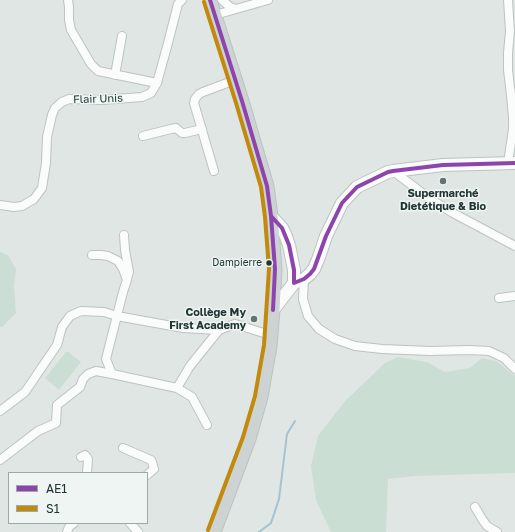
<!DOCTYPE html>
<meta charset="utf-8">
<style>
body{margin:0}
#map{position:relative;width:515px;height:532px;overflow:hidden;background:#e0e6e4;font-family:"Golos Text",sans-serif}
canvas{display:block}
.legend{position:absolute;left:8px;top:472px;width:140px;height:52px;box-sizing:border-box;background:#eef5f3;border:1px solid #9ca9a7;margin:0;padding:5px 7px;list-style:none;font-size:12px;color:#213634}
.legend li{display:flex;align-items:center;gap:8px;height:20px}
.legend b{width:20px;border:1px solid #9ca9a7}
</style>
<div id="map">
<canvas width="515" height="532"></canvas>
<ul class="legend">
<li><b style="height:5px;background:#8e44ad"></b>AE1</li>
<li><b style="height:5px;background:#c28a0d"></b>S1</li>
</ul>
</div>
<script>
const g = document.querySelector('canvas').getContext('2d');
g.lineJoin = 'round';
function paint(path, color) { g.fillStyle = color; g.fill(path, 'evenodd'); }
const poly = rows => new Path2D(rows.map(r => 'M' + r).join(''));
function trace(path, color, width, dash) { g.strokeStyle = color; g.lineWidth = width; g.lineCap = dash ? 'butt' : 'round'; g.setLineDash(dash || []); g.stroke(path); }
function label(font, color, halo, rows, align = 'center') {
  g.font = font + ' "Golos Text",sans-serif'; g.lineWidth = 3; g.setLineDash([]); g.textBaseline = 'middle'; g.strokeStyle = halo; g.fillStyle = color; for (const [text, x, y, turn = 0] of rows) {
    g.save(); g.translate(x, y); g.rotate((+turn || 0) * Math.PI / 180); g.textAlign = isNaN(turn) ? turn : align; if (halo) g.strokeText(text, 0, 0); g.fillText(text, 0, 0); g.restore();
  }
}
paint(poly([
 [0,252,8,255,16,269,14,286,16,313,2,327,0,327],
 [67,351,81,362,59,390,45,378],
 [398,357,427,362,445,372,470,368,482,358,496,361,515,376,515,473,415,476,388,479,386,532,331,532,330,530,316,500,311,466,318,436,346,400,385,363]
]), '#cbded4');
trace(poly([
 [259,532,271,523,279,499,287,434,295,421]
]), '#a4c3d1', 2);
const street = poly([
 [68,0,69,7,69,20,71,30,91,64,98,71,157,83],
 [222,0,230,7,236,9],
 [508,0,510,31,508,53,508,70,511,95,513,118,513,129,508,163],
 [215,15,268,0],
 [115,75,122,36],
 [143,136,171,129,176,128,182,133,185,133,202,129],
 [214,171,194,103,195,99,199,94,203,92,235,80],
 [393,171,429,198,453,213,515,246],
 [0,205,14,207,22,206,34,199,42,188,46,163,47,137,52,115,55,108,62,102,69,99,102,100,142,97,151,93,157,83,168,43,178,4,182,0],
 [124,235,125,250,129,272,127,279],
 [92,255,101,255,108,256,118,261,123,269,127,280,123,292,106,359,112,374,177,388,192,397,207,425],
 [304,279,303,299,308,316,319,329,335,339,355,346,382,349,430,351,470,350,489,351,504,358,515,369],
 [499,298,515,296],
 [177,388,190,366,219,330],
 [0,411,25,392,57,345,62,327,70,316,81,311,104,312,117,316,183,328,219,330,235,324,270,335],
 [123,448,151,460,152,462,154,469,147,475],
 [81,457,85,455,88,459,87,473],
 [0,460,38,431,56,423,57,405,80,387,83,379,88,374,96,371,112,374],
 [475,507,482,519,487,526,497,532],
 [130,523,138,532],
 [67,532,69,527,74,523]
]);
const secondary = poly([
 [271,216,282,228,285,234,289,245,294,270,294,283],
 [273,310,294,283,304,279,310,274,314,269,319,257,326,236,342,203,357,187,388,172,393,171,443,165,515,163]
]);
const primary = poly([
 [210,0,242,101,267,186,271,216,275,269,273,310,270,346,261,397,249,439,214,532]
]);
trace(street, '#bdc3c1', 10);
trace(secondary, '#bdc3c2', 14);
trace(primary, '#bbc3c1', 15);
trace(street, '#fafbfb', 8);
trace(secondary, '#fafbfb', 12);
trace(primary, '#ccd3d2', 13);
trace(poly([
 [210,0,242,101,267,186,271,216,275,269,273,310],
 [271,216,282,228,289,245,294,270,294,283,304,279,310,274,314,269,326,236,342,203,357,187,388,172,393,171,443,165,515,163]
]), '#8e44ad', 4);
trace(poly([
 [204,2,236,103,261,187,265,217,269,269,264,345,255,396,243,437,208,530]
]), '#c28a0d', 4);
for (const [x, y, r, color] of [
 [443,181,4,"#647472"],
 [269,263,3.5,"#213634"],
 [254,319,4,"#647472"]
]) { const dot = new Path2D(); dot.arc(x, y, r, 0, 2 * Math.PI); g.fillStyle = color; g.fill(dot); trace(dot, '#eef5f3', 1.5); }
label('10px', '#213634', '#eef5f3', [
 ["Dampierre",262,263]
], 'right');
label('11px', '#213634', '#eef5f3', [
 ["Flair Unis",98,99,-2]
]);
label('bold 11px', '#213634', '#eef5f3', [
 ["Supermarché",443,194],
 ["Dietétique & Bio",443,207],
 ["Collège My",246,313,"right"],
 ["First Academy",246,326,"right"]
]);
</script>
